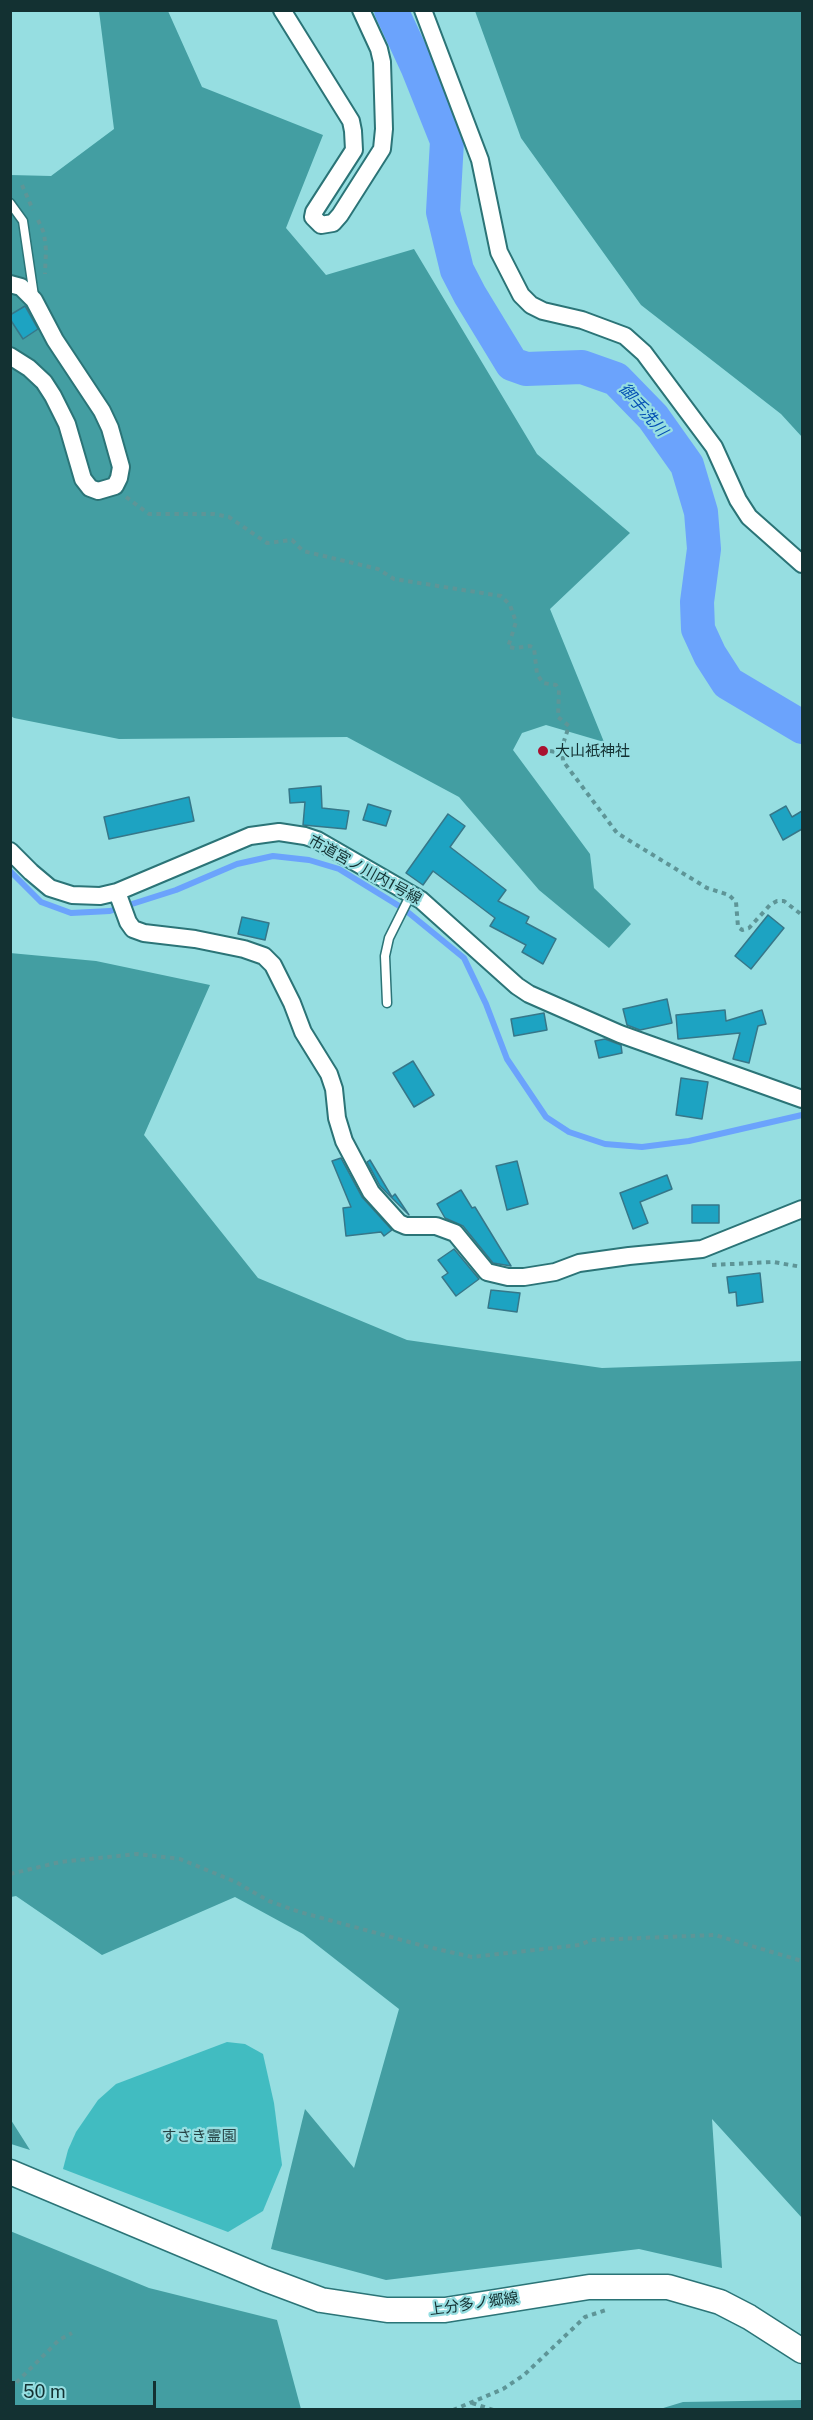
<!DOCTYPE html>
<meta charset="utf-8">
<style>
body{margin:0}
#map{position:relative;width:813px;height:2420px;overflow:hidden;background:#96dee1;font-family:"Public Sans",sans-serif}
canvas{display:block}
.frame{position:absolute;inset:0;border:12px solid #133132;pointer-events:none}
.scale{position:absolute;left:12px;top:2381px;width:144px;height:27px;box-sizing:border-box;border:3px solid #133132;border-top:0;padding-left:8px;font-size:18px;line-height:21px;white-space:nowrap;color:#133132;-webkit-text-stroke:4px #96dee1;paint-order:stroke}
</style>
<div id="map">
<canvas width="813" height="2420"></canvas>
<div class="frame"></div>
<div class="scale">50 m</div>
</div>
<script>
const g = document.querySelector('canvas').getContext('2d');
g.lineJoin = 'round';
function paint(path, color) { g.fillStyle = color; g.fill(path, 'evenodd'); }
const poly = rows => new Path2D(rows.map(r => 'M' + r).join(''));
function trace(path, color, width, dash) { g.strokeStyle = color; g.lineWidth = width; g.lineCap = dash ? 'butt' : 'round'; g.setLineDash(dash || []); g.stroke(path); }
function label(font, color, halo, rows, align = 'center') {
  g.font = font + ' "Public Sans","Noto Sans JP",sans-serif'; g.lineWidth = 4.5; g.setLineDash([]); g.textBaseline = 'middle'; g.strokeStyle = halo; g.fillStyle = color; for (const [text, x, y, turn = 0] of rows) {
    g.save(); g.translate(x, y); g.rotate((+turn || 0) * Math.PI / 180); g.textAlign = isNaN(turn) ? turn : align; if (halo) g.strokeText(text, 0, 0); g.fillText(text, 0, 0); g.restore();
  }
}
paint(poly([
 [227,2042,245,2044,263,2054,274,2103,282,2165,263,2211,228,2232,63,2169,68,2150,76,2132,98,2100,116,2084]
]), '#41bcc1');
paint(poly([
 [99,11,168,11,202,87,323,135,286,228,326,275,414,249,537,454,630,533,550,609,604,742,546,725,522,733,513,750,590,854,594,888,631,924,609,948,539,890,459,797,347,737,119,739,14,718,11,716,10,175,51,176,114,129],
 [475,11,802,11,802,437,781,414,641,305,521,138],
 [10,953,96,961,210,985,144,1135,258,1278,407,1340,602,1368,802,1361,802,2218,712,2119,722,2268,639,2249,386,2280,271,2249,305,2109,354,2168,399,2009,303,1934,235,1897,102,1955,16,1896,11,1897],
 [10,2120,11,2120,30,2150,11,2144],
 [10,2231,149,2288,277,2320,301,2409,11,2409],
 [802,2400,802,2409,660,2409,683,2402]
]), '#439ea2');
trace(poly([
 [10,871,41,902,71,913,110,911,176,890,237,864,273,856,309,860,339,869,404,909,464,958,486,1004,507,1059,546,1117,569,1132,605,1144,642,1147,689,1141,802,1115]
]), '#6ba3fc', 6);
trace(poly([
 [391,10,417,66,447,141,443,212,457,270,470,295,512,364,526,369,582,367,616,379,653,417,687,465,701,512,704,549,697,602,698,629,710,655,728,683,802,727]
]), '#6ba3fc', 34);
const building = poly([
 [25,306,38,329,23,339,10,319,10,315,25,306],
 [321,786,322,808,349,811,346,829,303,825,305,802,290,803,289,789,321,786],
 [189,797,194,821,109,839,104,817,189,797],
 [368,804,391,811,386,826,363,820,368,804],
 [786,806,792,817,802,811,802,829,783,840,770,815,786,806],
 [448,814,465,826,450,847,506,890,498,901,529,917,526,923,556,939,543,964,522,952,526,945,490,926,495,918,433,871,423,885,406,873,448,814],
 [768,915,784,928,751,969,735,956,768,915],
 [242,917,269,923,265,940,238,934,242,917],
 [667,999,672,1023,640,1030,627,1025,623,1009,667,999],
 [725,1010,726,1021,762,1010,766,1024,758,1026,749,1063,733,1059,740,1033,678,1039,676,1015,725,1010],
 [544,1013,547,1030,514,1036,511,1019,544,1013],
 [605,1039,621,1045,622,1053,599,1058,595,1041,605,1039],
 [413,1061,434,1095,414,1107,393,1073,413,1061],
 [681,1078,708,1082,702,1119,676,1115,681,1078],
 [341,1158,362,1197,392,1230,384,1236,381,1232,346,1236,343,1208,351,1207,332,1161,341,1158],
 [370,1160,392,1197,395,1194,409,1215,380,1186,367,1162,370,1160],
 [517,1161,528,1204,507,1210,496,1166,517,1161],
 [667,1175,672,1189,640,1202,648,1223,633,1229,620,1193,667,1175],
 [461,1190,472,1208,475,1207,511,1266,493,1263,463,1226,445,1218,437,1204,461,1190],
 [692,1205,719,1205,719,1223,692,1223,692,1205],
 [454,1249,479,1279,456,1296,442,1277,448,1273,438,1260,454,1249],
 [760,1273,763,1302,737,1306,736,1292,729,1293,727,1277,760,1273],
 [491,1290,520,1293,517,1312,488,1308,491,1290]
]);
paint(building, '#1da3c2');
trace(building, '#367789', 1.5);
const lane = poly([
 [10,203,23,221,34,296],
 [387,1003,385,956,389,938,411,894]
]);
const street = poly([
 [282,10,351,121,353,131,354,150,314,212,313,217,321,225,333,223,340,215,382,149,384,129,382,62,379,49,361,10],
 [423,10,480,160,499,252,521,295,531,305,543,311,582,320,625,336,644,353,714,447,738,500,749,517,802,564],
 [10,284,21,287,34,300,55,340,102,411,110,428,121,467,119,478,115,486,98,491,90,488,83,479,67,424,53,396,44,382,29,368,10,356],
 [10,851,31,872,50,888,72,895,100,896,117,892,250,836,279,832,305,836,317,840,421,900,517,986,529,994,620,1034,802,1099],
 [117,892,128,922,133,929,144,933,195,939,244,949,264,956,273,965,292,1003,303,1032,329,1074,334,1089,337,1118,344,1141,371,1192,399,1223,406,1226,436,1226,455,1233,487,1272,508,1277,524,1277,555,1272,579,1263,629,1256,702,1249,802,1209]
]);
const secondary = poly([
 [10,2172,265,2279,321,2300,387,2310,445,2310,589,2287,668,2287,720,2302,749,2317,802,2351]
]);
trace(lane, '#2b7477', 11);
trace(street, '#2b7477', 20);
trace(secondary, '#2b7477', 27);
trace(poly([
 [22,185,33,210],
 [38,220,44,233,46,250,45,274],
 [126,497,149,514,214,514,229,517,267,543,292,540,303,551,378,569,394,579,501,596,510,605,516,622,508,647,515,648,530,646,534,648,537,674,543,683,556,685,559,690,558,717,569,726,562,747,563,761,617,833,707,888,729,895,736,902,738,927,742,930,749,928,770,905,777,901,784,901,802,915],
 [550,751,562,753],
 [712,1265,773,1262,802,1267],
 [10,1874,60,1862,137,1854,180,1859,236,1882,269,1901,300,1912,420,1945,472,1957,580,1945,591,1940,715,1935,802,1961],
 [10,2389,59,2340,72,2333],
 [472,2403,493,2410],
 [453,2410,503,2389,524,2375,585,2317,609,2309]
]), '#5e9597', 4, [4.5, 4.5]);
trace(lane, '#fff', 8);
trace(street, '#fff', 16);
trace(secondary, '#fff', 24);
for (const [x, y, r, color] of [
 [543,751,6,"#a91130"]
]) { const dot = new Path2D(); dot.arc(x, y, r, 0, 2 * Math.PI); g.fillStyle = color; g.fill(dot); trace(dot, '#96dee1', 2); }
label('15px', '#133132', '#96dee1', [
 ["大山衹神社",555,751]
], 'left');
label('15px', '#133132', '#96dee1', [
 ["市道宮ノ川内1号線",365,870,29],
 ["上分多ノ郷線",474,2304,-8]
]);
label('15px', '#264244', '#96dee1', [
 ["すさき霊園",199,2136]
]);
label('italic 16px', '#024eb3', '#96dee1', [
 ["御手洗川",643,410,49]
]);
</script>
